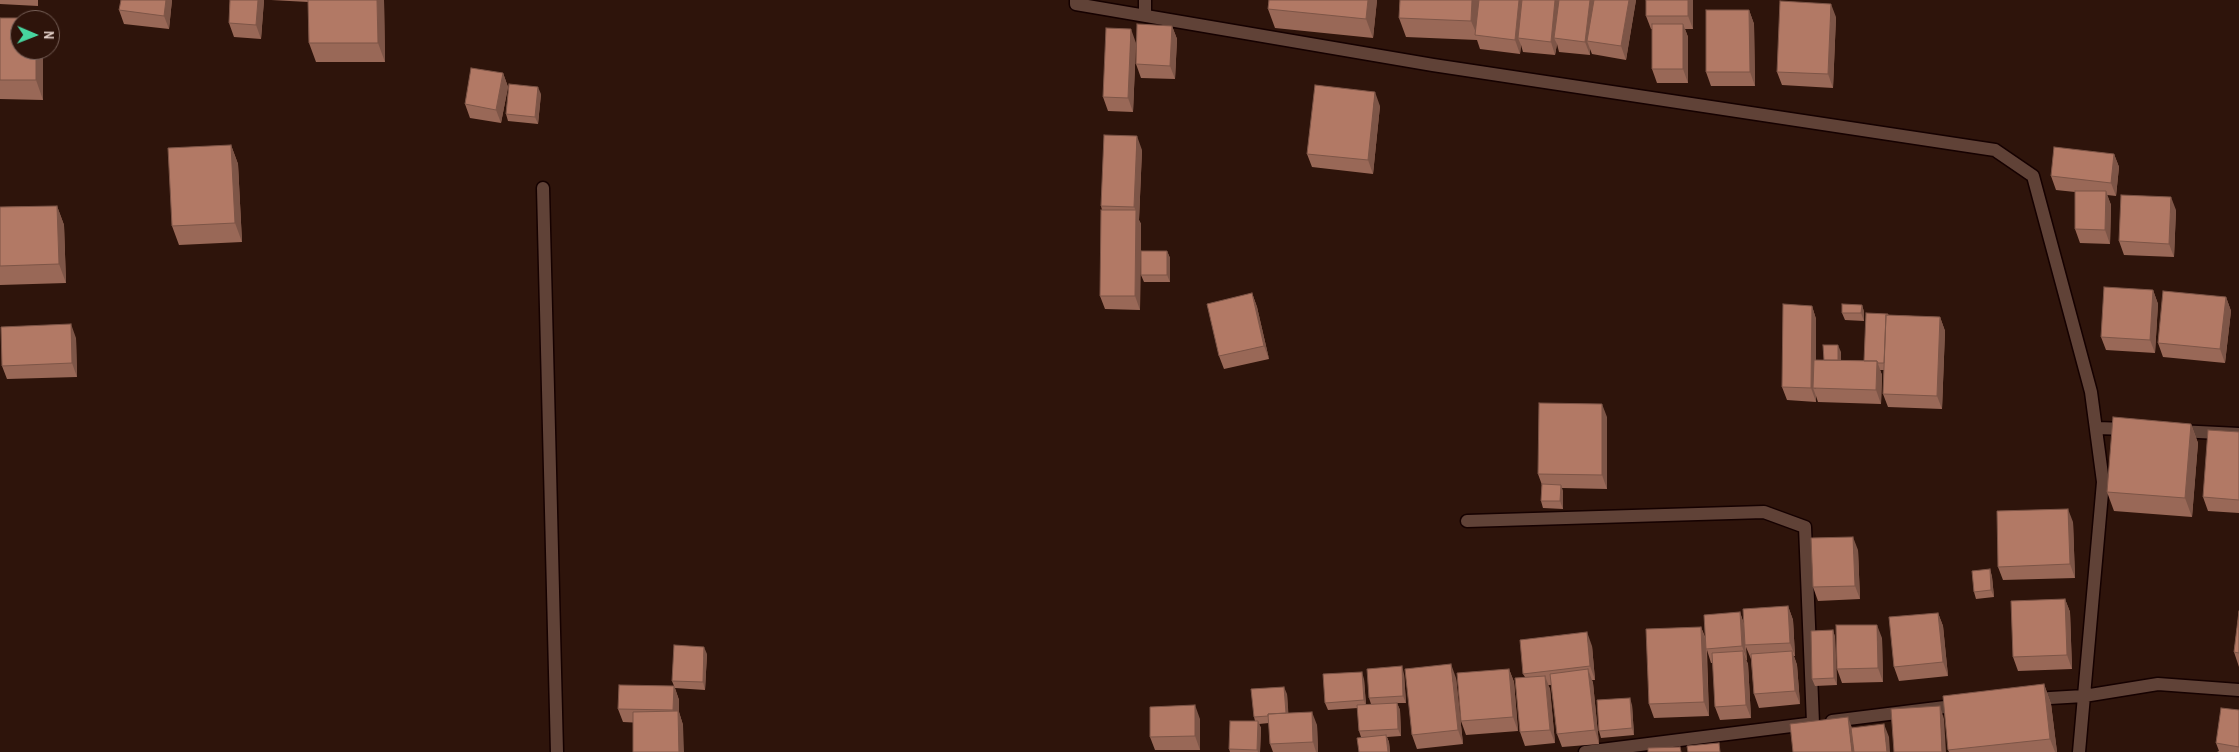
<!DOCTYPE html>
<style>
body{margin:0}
#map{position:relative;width:2239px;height:752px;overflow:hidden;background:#2e140b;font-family:"Archivo Narrow",sans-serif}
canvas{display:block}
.north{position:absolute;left:10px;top:10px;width:50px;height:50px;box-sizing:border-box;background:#2e140b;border:1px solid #765f57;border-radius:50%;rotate:91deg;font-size:14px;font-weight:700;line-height:20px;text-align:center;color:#e2cfc8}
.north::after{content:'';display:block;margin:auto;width:18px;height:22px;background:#47d49e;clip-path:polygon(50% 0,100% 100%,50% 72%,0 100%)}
</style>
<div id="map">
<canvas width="2239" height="752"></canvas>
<div class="north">N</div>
</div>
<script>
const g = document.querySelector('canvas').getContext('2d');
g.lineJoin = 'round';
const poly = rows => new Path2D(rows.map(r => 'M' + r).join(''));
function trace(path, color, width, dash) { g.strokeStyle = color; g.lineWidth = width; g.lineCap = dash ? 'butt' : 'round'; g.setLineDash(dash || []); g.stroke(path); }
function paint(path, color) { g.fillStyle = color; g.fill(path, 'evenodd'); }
const minor = poly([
 [1076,0,1076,4,1433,65,1995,150,2033,176,2091,392,2103,482,2079,752],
 [1145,15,1145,0],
 [543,188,557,752],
 [2096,428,2128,429],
 [2178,431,2239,434],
 [1467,521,1764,512,1805,527,1813,723],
 [2033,699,2084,696,2158,684,2239,690],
 [1832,721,1961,705],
 [1585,752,1807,724]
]);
trace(minor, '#150100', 15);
trace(minor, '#604237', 12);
paint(poly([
 [0,0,38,0,38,6,0,4],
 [172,0,169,29,124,24,119,10],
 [230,0,264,0,261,39,234,37,229,23],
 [271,0,384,0,385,62,316,62,309,43,308,2],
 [1269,0,1377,0,1373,38,1275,28,1268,9],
 [1400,0,1636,0,1626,60,1592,54,1590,49,1590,55,1559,52,1557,44,1555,55,1523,52,1521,45,1520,54,1480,49,1477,40,1406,37,1399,18],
 [1646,0,1693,0,1693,29,1685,29,1688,37,1688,83,1657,83,1652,69,1652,29,1651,29,1646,16],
 [1749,10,1754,24,1755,86,1711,86,1706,72],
 [1836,17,1833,88,1782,85,1777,72],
 [0,18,37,18,37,20,20,20,20,50,43,50,43,100,0,99],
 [1172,26,1177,39,1175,79,1141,78,1136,64],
 [1136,43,1133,112,1108,111,1103,97],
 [503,73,508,87,501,123,470,118,465,104],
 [541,94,538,124,508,121,506,114],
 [1380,106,1373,174,1312,167,1307,154],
 [231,145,238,164,242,242,179,245,172,226],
 [1142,150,1139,220,1141,224,1140,310,1105,309,1100,296,1102,210,1101,206],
 [2114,154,2119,167,2116,196,2107,195,2111,205,2110,244,2080,243,2075,229,2075,192,2056,190,2051,176],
 [57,206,64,225,66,283,0,285,0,207],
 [2176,210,2174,257,2124,255,2119,241],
 [1167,251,1170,258,1170,282,1144,282,1141,275],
 [2153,290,2158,304,2155,353,2106,350,2101,337],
 [1252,293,1257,307,1269,359,1224,369,1219,356],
 [2226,297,2231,311,2225,363,2163,357,2158,343],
 [1862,305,1864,312,1864,321,1845,320,1842,313],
 [1812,306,1816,319,1816,360,1824,360,1841,352,1841,360,1864,361,1889,315,1940,317,1945,331,1942,409,1888,407,1883,394,1884,370,1880,370,1882,375,1881,404,1818,402,1816,396,1816,402,1787,400,1782,387],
 [76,338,77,377,7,379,2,366],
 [1607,417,1607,489,1562,488,1563,492,1563,509,1543,508,1541,501,1542,485,1538,474],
 [2191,424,2198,443,2192,517,2114,511,2107,492],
 [2239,432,2239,513,2208,511,2203,497],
 [2073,522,2075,578,2003,580,1998,567],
 [1858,550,1860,599,1818,601,1813,587],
 [1990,569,1992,577,1994,597,1976,599,1974,592],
 [2065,599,2070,612,2072,669,2018,671,2013,657],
 [1788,606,1793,620,1795,656,1794,656,1797,665,1800,704,1759,708,1754,694,1751,659,1746,647,1747,660,1746,660,1748,664,1751,718,1720,720,1715,707,1713,663,1711,663,1707,650,1709,716,1654,718,1649,704,1701,627,1706,639,1740,612,1744,624],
 [2239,611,2239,667,2234,652],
 [1938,613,1943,626,1948,676,1899,681,1894,667],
 [1833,630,1835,637,1837,685,1815,686,1812,679],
 [1882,638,1883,682,1842,683,1837,669],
 [1592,646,1595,680,1592,680,1593,683,1599,744,1562,747,1557,734,1551,685,1548,685,1550,689,1555,743,1525,746,1520,732,1525,677,1523,674],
 [707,654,705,690,675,688,679,700,679,712,683,725,623,722,618,709,674,686,672,681],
 [1509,669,1514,682,1518,731,1466,735,1461,721],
 [1404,674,1406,703,1397,703,1400,710,1401,736,1387,737,1389,742,1390,752,1359,752,1361,737,1359,731,1358,708,1328,710,1325,703,1364,679,1366,704,1371,704,1369,698],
 [1456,678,1463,744,1417,749,1412,735],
 [2044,684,2051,704,2057,752,1949,752,1948,750],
 [1287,694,1288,713,1317,725,1318,752,1273,752,1270,744,1269,723,1259,724,1261,728,1260,752,1230,752,1229,749,1255,721,1254,717],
 [1632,705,1634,735,1601,738,1599,731],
 [2239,710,2239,752,2217,752,2219,751,2216,743],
 [1200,719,1200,750,1155,750,1150,737]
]), '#996857');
paint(poly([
 [166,0,172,0,169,29,164,16],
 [258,0,264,0,261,39,256,25],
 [377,0,384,0,385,62,378,43],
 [1368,0,1377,0,1373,38,1366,19],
 [1472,0,1480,0,1477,35,1471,21],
 [1519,0,1526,0,1518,38,1521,45,1520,54,1515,40],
 [1555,0,1560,0,1554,38,1557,44,1555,55,1551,42],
 [1590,0,1596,0,1587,41,1590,49,1590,55,1585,42],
 [1629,0,1636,0,1626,60,1621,46],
 [1688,0,1693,0,1693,29,1688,16],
 [1831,4,1836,17,1833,88,1828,74],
 [1749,10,1754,24,1755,86,1750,72],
 [1683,24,1688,37,1688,83,1683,69],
 [1172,26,1177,39,1175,79,1170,66],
 [1131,29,1136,43,1133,112,1128,98],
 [36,50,43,50,43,100,36,80],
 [503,73,508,87,501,123,496,110],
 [538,87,541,94,538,124,535,117],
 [1375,92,1380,106,1373,174,1368,160],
 [1137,136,1142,150,1139,220,1141,224,1140,310,1135,296,1136,211,1134,207],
 [231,145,238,164,242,242,235,223],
 [2114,154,2119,167,2116,196,2111,183],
 [2106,191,2111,205,2110,244,2105,230],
 [2171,197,2176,210,2174,257,2169,244],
 [57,206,64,225,66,283,59,264],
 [1167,251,1170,258,1170,282,1167,275],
 [2153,290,2158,304,2155,353,2150,340],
 [1252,293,1257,307,1269,359,1264,346],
 [2226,297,2231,311,2225,363,2220,349],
 [1862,305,1864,312,1864,321,1861,313],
 [1812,306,1816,319,1816,389,1813,388,1816,396,1816,402,1811,388],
 [1940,317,1945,331,1942,409,1937,396],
 [71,324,76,338,77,377,72,363],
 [1838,345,1841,352,1841,372,1838,365],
 [1877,361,1882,375,1881,404,1876,390],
 [1602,404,1607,417,1607,489,1602,475],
 [2191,424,2198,443,2192,517,2185,498],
 [1561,485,1563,492,1563,509,1560,501],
 [2068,509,2073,522,2075,578,2070,564],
 [1853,537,1858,550,1860,599,1855,586],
 [1990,569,1992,577,1994,597,1991,590],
 [2065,599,2070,612,2072,669,2067,655],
 [1788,606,1793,620,1795,656,1790,643],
 [1740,612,1744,625,1745,645,1747,660,1742,646],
 [1938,613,1943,626,1948,676,1943,662],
 [1877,625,1882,638,1883,682,1878,668],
 [1701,627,1706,641,1709,716,1704,702],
 [1833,630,1835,637,1837,685,1834,678],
 [1587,632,1592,646,1595,680,1590,666],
 [704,647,707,654,705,690,703,682],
 [1743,651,1748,664,1751,718,1746,705],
 [1792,651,1797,665,1800,704,1795,691],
 [1451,664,1456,678,1463,744,1458,730],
 [1402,666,1404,674,1406,703,1403,696],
 [1509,669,1514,682,1518,731,1513,717],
 [1588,669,1593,683,1599,744,1595,730],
 [1362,672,1364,679,1366,707,1364,700],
 [1545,676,1550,689,1555,743,1550,730],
 [2044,684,2051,704,2057,752,2055,752,2050,739],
 [674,686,679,700,679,712,683,725,684,752,679,752,678,723,673,710],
 [1284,687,1287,694,1289,721,1286,714],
 [1630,698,1632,705,1634,735,1632,728],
 [1397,703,1400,710,1401,736,1398,729],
 [1195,705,1200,719,1200,750,1195,736],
 [1940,706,1944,719,1946,752,1942,752],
 [1312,712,1317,725,1318,752,1316,752,1313,742],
 [1848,717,1855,736,1856,752,1852,752],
 [1258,721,1261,728,1260,752,1258,752,1257,750],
 [1884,724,1889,737,1890,752,1887,752],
 [1386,735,1389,742,1390,752,1388,752]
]), '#7d5547');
const building = poly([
 [121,0,166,0,164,16,119,10,121,0],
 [230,0,258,0,256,25,229,23,230,0],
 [308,0,377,0,378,43,309,43,308,0],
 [1269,0,1368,0,1366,19,1268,9,1269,0],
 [1400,0,1472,0,1471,21,1399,18,1400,0],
 [1479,0,1519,0,1515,40,1475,35,1479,0],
 [1522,0,1555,0,1551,42,1518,38,1522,0],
 [1559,0,1590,0,1585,42,1554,38,1559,0],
 [1594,0,1629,0,1621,46,1587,41,1594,0],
 [1646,0,1688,0,1688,16,1646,16,1646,0],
 [1780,1,1831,4,1828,74,1777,72,1780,1],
 [1706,10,1749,10,1750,72,1706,72,1706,10],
 [0,18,37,18,37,20,20,20,20,50,36,50,36,80,0,80,0,18],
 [1137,24,1172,26,1170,66,1136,64,1137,24],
 [1652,24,1683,24,1683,69,1652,69,1652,24],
 [1106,28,1131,29,1128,98,1103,97,1106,28],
 [471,68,503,73,496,110,465,104,471,68],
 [509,84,538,87,535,117,506,114,509,84],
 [1315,85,1375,92,1368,160,1307,154,1315,85],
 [1104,135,1137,136,1134,207,1101,206,1104,135],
 [231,145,235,223,172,226,168,148,231,145],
 [2054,147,2114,154,2111,183,2051,176,2054,147],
 [2075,191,2106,191,2105,230,2075,229,2075,191],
 [2121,195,2171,197,2169,244,2119,241,2121,195],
 [57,206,59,264,0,266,0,207,57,206],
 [1101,210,1136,210,1135,296,1100,296,1101,210],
 [1141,251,1167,251,1167,275,1141,275,1141,251],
 [2104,287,2153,290,2150,340,2101,337,2104,287],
 [2163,291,2226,297,2220,349,2158,343,2163,291],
 [1252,293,1264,346,1219,356,1207,304,1252,293],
 [1783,304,1812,306,1811,388,1782,387,1783,304],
 [1842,304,1862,305,1861,313,1842,313,1842,304],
 [1866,313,1888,314,1888,315,1886,315,1884,363,1878,363,1877,361,1864,361,1866,313],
 [1886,315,1940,317,1937,396,1883,394,1886,315],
 [71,324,72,363,2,366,1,327,71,324],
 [1823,345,1838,345,1838,360,1824,360,1823,345],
 [1814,360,1877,361,1876,390,1813,388,1814,360],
 [1539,403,1602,404,1602,475,1538,474,1539,403],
 [2113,417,2191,424,2185,498,2107,492,2113,417],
 [2208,430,2239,432,2239,500,2203,497,2208,430],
 [1542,484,1561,485,1560,501,1541,501,1542,484],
 [2068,509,2070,564,1998,567,1997,511,2068,509],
 [1853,537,1855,586,1813,587,1811,538,1853,537],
 [1990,569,1991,590,1974,592,1972,571,1990,569],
 [2065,599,2067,655,2013,657,2011,601,2065,599],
 [1788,606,1790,643,1745,645,1743,609,1788,606],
 [2239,611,2239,653,2234,652,2239,611],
 [1740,612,1742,646,1706,649,1704,615,1740,612],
 [1938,613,1943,662,1894,667,1889,617,1938,613],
 [1836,625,1877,625,1878,668,1837,669,1836,625],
 [1701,627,1704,702,1649,704,1646,629,1701,627],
 [1833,630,1834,678,1812,679,1811,631,1833,630],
 [1587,632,1590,666,1523,674,1520,640,1587,632],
 [674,645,704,647,703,682,672,681,674,645],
 [1743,651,1746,705,1715,707,1712,653,1743,651],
 [1792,651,1795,691,1754,694,1751,654,1792,651],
 [1451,664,1458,730,1412,735,1405,669,1451,664],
 [1402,666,1403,696,1369,698,1367,669,1402,666],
 [1509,669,1513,717,1461,721,1457,673,1509,669],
 [1588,669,1595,730,1557,734,1550,674,1588,669],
 [1362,672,1364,700,1325,703,1323,674,1362,672],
 [1545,676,1550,730,1520,732,1515,678,1545,676],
 [2044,684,2050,739,1948,750,1943,696,2044,684],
 [619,685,674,686,673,710,618,709,619,685],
 [1284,687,1286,713,1268,714,1268,716,1254,717,1251,689,1284,687],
 [1630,698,1632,728,1599,731,1597,700,1630,698],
 [1397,703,1398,729,1359,731,1357,705,1397,703],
 [1195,705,1195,736,1150,737,1150,707,1195,705],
 [1940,706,1942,752,1894,752,1891,709,1940,706],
 [2221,708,2239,710,2239,747,2216,743,2221,708],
 [678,711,679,752,633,752,633,712,678,711],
 [1312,712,1313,742,1270,744,1268,714,1312,712],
 [1848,717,1852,752,1793,752,1790,724,1848,717],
 [1230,721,1258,721,1257,750,1229,749,1230,721],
 [1884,724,1887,752,1854,752,1851,728,1884,724],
 [1386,735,1388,752,1359,752,1357,738,1386,735],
 [1719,743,1720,752,1688,752,1687,746,1719,743],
 [1680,747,1681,752,1648,752,1648,748,1680,747]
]);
paint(building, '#b27965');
trace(building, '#7d5547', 1);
</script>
